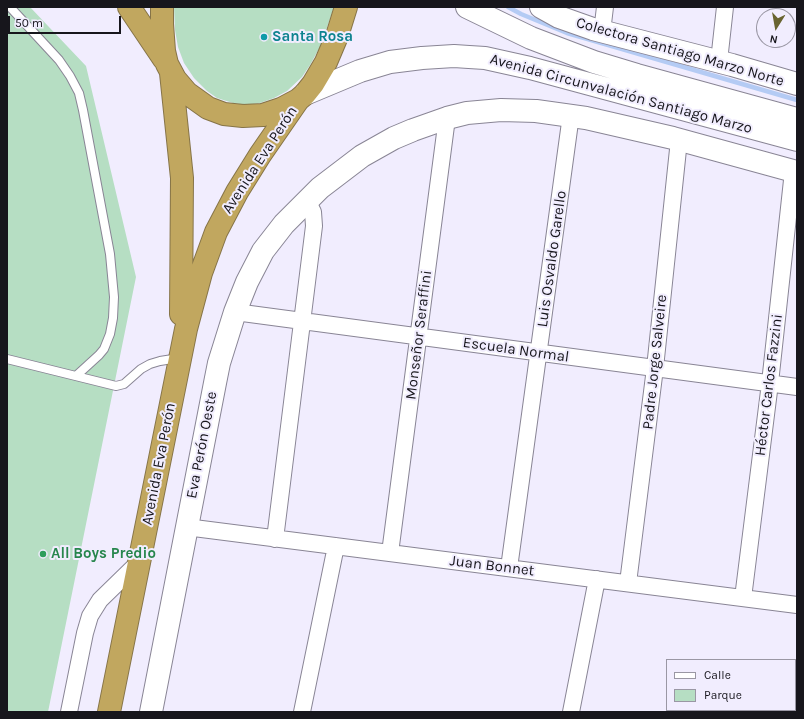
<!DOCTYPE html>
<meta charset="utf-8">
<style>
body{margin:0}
#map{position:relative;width:804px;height:719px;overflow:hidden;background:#f1edfe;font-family:Karla,sans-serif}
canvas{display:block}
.frame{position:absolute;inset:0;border:8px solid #17161c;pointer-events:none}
.legend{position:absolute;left:666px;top:659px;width:130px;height:52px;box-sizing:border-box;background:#f1edfe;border:1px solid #9a97a4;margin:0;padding:5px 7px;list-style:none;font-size:12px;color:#17161c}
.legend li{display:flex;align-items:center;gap:8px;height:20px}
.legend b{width:20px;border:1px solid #9a97a4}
.north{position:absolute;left:756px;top:8px;width:40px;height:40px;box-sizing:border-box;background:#f1edfe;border:1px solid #9a97a4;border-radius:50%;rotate:191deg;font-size:11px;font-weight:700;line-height:16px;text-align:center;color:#17161c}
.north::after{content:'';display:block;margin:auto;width:14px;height:18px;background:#696431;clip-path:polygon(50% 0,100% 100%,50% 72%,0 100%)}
.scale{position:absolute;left:8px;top:16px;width:113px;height:18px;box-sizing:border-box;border:2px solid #17161c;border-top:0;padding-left:5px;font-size:12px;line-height:14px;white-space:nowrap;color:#17161c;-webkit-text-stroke:3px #f1edfe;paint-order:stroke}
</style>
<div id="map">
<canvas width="804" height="719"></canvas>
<div class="frame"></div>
<ul class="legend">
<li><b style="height:5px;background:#fff"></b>Calle</li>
<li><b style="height:11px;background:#b6dec3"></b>Parque</li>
</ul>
<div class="north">N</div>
<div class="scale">50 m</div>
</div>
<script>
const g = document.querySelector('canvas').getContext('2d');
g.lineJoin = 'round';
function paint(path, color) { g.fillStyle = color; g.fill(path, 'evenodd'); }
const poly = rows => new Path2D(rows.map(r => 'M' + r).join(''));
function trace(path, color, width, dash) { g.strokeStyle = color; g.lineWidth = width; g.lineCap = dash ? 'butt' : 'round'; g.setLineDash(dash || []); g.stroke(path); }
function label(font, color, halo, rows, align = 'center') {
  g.font = font + ' Karla,sans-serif'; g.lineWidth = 4; g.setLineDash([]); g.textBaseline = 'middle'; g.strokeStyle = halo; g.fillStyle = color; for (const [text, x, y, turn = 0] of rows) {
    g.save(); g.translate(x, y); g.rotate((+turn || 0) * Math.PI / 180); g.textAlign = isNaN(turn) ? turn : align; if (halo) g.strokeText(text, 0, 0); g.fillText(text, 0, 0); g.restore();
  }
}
paint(poly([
 [7,7,30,7,86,66,136,277,48,712,7,712],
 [174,7,334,7,321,45,310,65,302,77,287,91,274,98,260,103,246,105,233,103,217,98,207,91,194,78,184,63,178,47,175,30]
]), '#b6dec3');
trace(poly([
 [508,7,521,14,567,33,797,100]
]), '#b4cbf4', 4.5);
const lane = poly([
 [10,7,59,60,70,76,79,93,83,110,110,254,114,297,113,318,110,334,104,349,99,355,76,376],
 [7,359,116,386,124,384,141,369,150,364,160,361,179,358]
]);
const street = poly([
 [602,32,605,7],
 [719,61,725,7],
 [235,312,797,387],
 [186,527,797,605],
 [275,539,314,226,313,212,307,200],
 [390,553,447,118],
 [509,568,571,115],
 [628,583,655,368,679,140],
 [743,598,770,383,793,171],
 [69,712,85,633,90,616,100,600,139,562],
 [302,712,336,546],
 [571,712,597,579]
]);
const secondary = poly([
 [467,7,531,38,594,62,637,75,797,119],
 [541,7,559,17,593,29,732,65,797,84],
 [305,94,360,71,390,62,422,58,454,56,469,57,485,58,530,68,797,140],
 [151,712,215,383,219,363,235,312,247,282,263,251,284,224,320,188,362,156,394,138,413,130,447,118,467,113,501,110,536,111,586,118,673,138,797,172]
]);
const highway = poly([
 [129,7,164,59],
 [162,7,162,24,164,51,167,64,175,79,187,93,208,108,224,114,243,116,263,115,281,109,298,100,305,94,313,84,326,62,337,36,346,7],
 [171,73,182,178,181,314],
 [109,712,186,329,201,273,216,232,237,192,260,155,298,100]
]);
trace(lane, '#898595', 10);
trace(street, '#898595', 18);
trace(secondary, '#898595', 24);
trace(highway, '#867448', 24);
trace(lane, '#fff', 8);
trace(street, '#fff', 16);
trace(secondary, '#fff', 22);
trace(highway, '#c1a75f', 22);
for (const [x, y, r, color] of [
 [264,37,4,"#0f9aa8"],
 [43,554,4,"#2e9e5b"]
]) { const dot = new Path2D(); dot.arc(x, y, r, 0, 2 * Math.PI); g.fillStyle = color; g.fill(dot); trace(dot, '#f1edfe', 1.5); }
label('bold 15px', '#0d838f', '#f1edfe', [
 ["Santa Rosa",272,37]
], 'left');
label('15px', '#17161c', '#f1edfe', [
 ["Colectora Santiago Marzo Norte",680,52,16],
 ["Avenida Circunvalación Santiago Marzo",621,94,15],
 ["Avenida Eva Perón",260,160,-57],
 ["Luis Osvaldo Garello",552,259,-82],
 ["Monseñor Seraffini",419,335,-83],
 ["Escuela Normal",516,350,8],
 ["Padre Jorge Salveire",655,362,-84],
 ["Héctor Carlos Fazzini",769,385,-83],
 ["Eva Perón Oeste",202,445,-79],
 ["Avenida Eva Perón",159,464,-79],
 ["Juan Bonnet",492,566,7]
]);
label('bold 15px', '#27864d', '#f1edfe', [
 ["All Boys Predio",51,554]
], 'left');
</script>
